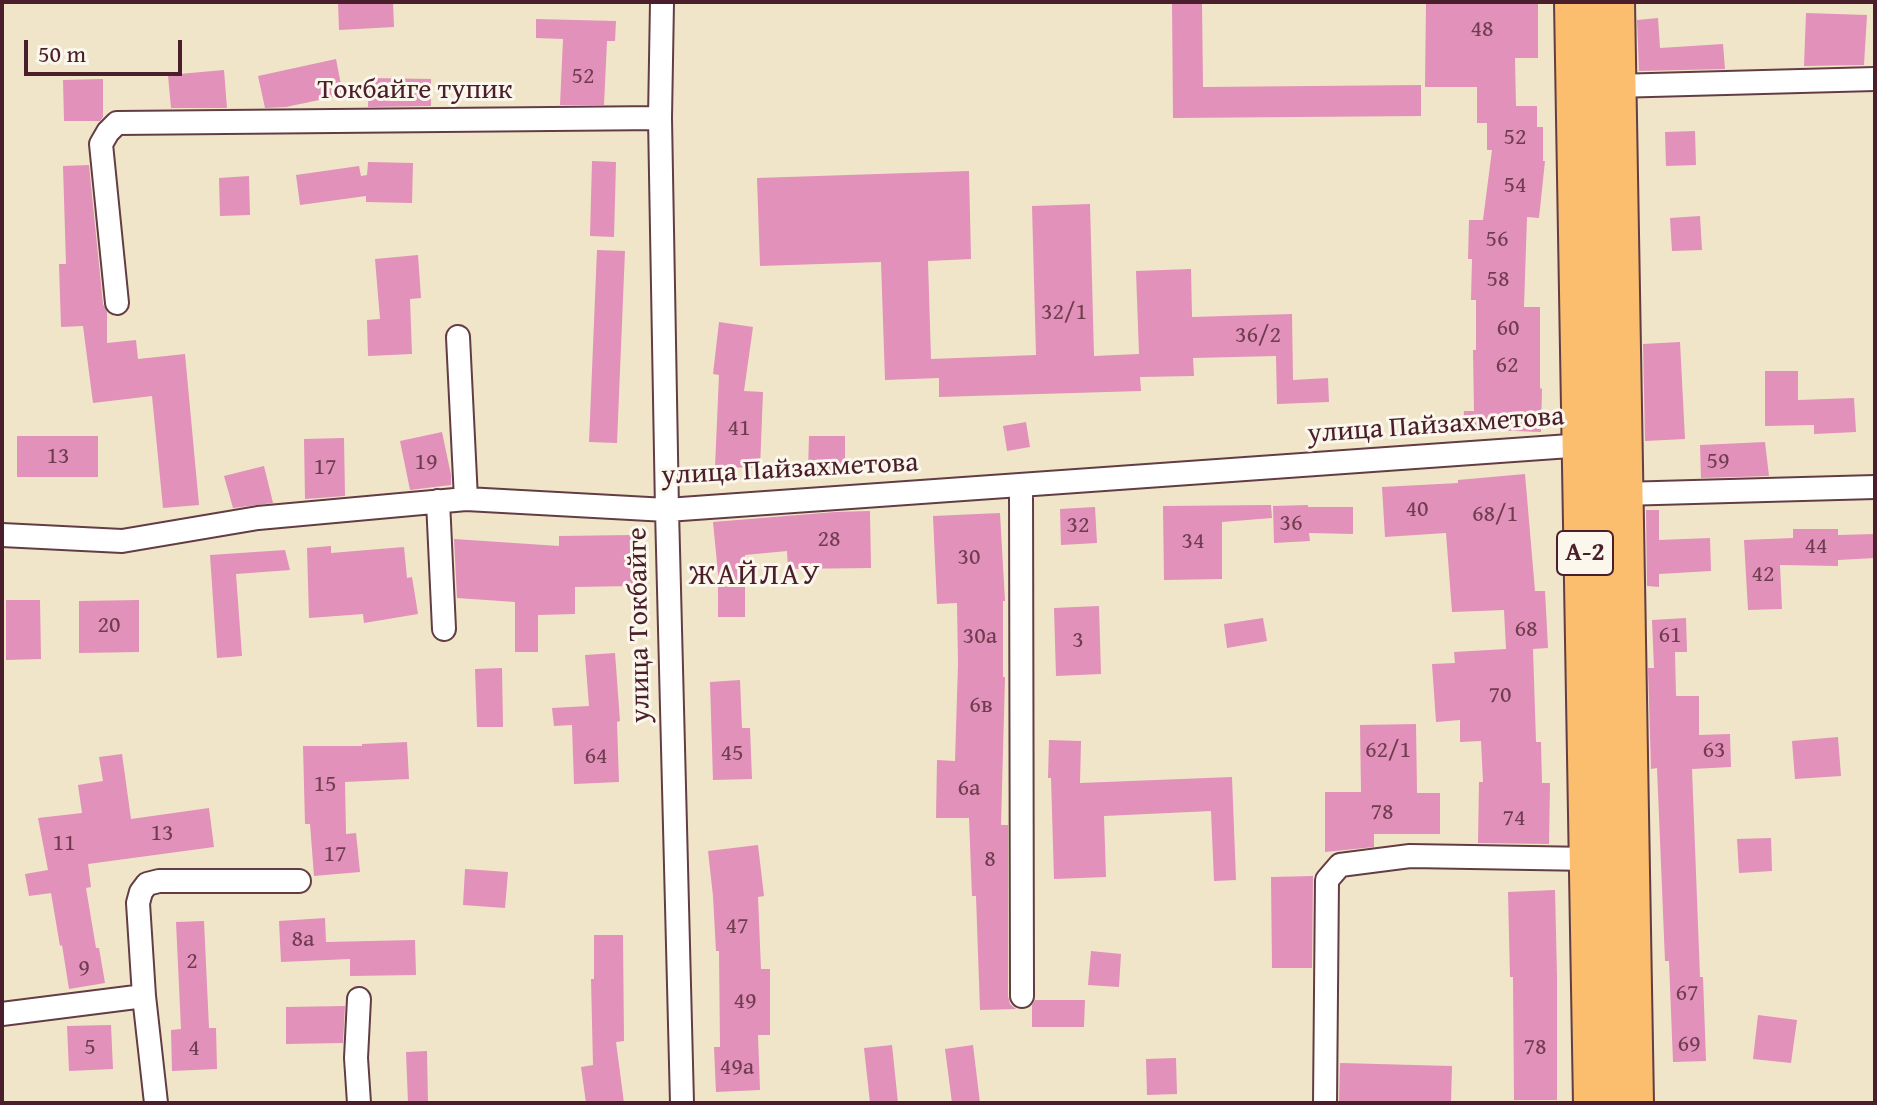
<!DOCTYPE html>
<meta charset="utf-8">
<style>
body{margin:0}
#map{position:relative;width:1877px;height:1105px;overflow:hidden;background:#f0e5c9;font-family:"Gentium Book Plus",serif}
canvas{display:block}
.frame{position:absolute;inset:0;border:4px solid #4a1f2b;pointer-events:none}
.scale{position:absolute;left:24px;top:40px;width:158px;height:36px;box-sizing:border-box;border:4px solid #4a1f2b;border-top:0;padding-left:10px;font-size:24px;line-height:28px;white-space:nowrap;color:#4a1f2b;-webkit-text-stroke:6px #fbf7ec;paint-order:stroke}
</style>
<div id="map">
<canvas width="1877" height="1105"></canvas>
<div class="frame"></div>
<div class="scale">50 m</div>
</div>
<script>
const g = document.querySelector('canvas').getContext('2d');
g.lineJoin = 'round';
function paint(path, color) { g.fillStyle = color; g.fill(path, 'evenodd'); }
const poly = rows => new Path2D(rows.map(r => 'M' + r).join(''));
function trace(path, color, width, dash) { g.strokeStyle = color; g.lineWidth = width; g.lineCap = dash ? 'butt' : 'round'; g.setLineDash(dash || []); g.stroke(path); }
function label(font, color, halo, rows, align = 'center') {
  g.font = font + ' "Gentium Book Plus",serif'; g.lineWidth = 6; g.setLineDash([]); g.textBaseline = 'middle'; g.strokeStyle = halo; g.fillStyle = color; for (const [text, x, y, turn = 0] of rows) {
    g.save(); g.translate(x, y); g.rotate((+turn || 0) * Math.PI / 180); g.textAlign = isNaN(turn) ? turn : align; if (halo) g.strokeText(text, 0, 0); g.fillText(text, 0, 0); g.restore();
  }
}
paint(poly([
 [338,2,393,2,394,27,339,30],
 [1172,2,1202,2,1203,87,1421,85,1421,116,1173,118],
 [1426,2,1538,2,1538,58,1515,58,1516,106,1537,106,1537,127,1543,127,1543,161,1545,161,1539,218,1527,217,1524,307,1540,307,1540,388,1542,389,1541,432,1463,429,1464,411,1474,411,1473,350,1476,350,1476,300,1471,300,1472,259,1468,259,1469,220,1483,220,1492,150,1487,150,1487,123,1477,123,1477,87,1425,87],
 [1806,13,1867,15,1864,65,1804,66],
 [1658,18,1660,48,1723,44,1725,69,1639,71,1637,20],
 [536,19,616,21,615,41,607,41,604,105,560,105,563,39,536,38],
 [336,59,343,95,286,107,265,108,258,76],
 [224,70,227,108,171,108,168,75],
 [369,78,431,79,431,106,368,107],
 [103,79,103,117,100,121,64,121,63,80],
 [1695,131,1696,165,1666,166,1665,132],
 [592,161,616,162,614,237,590,236],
 [368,162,413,163,412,203,366,202,366,196,300,205,296,175,359,166,361,176,367,175],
 [89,165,103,304,107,312,107,343,136,340,138,359,185,354,199,505,163,508,152,396,93,403,83,326,61,327,59,264,66,264,63,166],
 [969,171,971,259,928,261,931,359,1036,355,1032,206,1090,204,1094,356,1139,354,1136,271,1191,269,1192,317,1292,314,1293,380,1328,378,1329,402,1277,404,1276,356,1193,358,1194,376,1140,377,1141,391,939,397,939,378,885,380,881,262,760,266,757,178],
 [249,176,250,215,220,216,219,178],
 [1700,216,1702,250,1672,251,1670,218],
 [597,250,625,251,617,443,589,442],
 [418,255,421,298,410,299,412,354,368,356,367,320,380,319,375,259],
 [719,322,753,327,744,391,763,392,760,468,715,467,719,375,713,374],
 [1680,342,1685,439,1645,441,1643,344],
 [1765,371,1798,371,1798,400,1854,398,1856,432,1814,434,1814,425,1765,426],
 [1026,422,1030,447,1007,451,1003,426],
 [442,432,451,475,451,485,410,490,400,441],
 [17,436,98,436,98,477,17,477],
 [809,436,845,436,845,471,808,471],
 [344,438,345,496,305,499,304,439],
 [1765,442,1769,476,1701,478,1700,445],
 [264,466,273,503,233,508,224,476],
 [1525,474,1535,591,1545,591,1548,648,1533,649,1536,742,1541,742,1542,783,1550,783,1549,844,1478,843,1479,782,1483,782,1481,741,1460,742,1460,720,1436,722,1432,664,1455,663,1454,652,1506,649,1504,610,1452,612,1446,533,1385,537,1382,487,1458,483,1458,480],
 [1271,505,1272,518,1222,522,1222,579,1164,580,1163,506],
 [1308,505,1308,507,1353,507,1353,534,1309,533,1310,541,1274,543,1273,506],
 [1095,507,1097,543,1061,545,1060,509],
 [1646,510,1659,510,1659,540,1710,538,1711,571,1659,574,1659,587,1647,586],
 [870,511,871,568,788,569,787,551,745,555,745,617,718,617,718,573,713,522,835,512],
 [1000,513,1005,601,1003,601,1003,677,1005,677,1001,825,1008,825,1008,996,1010,1004,1016,1009,980,1010,976,896,972,896,969,818,936,818,937,760,955,761,958,664,957,603,937,604,933,516],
 [1793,529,1838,529,1838,535,1875,534,1875,558,1838,560,1838,566,1780,565,1782,609,1748,610,1744,540,1793,538],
 [632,535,633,586,575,587,575,614,538,615,538,652,515,652,515,602,457,598,454,539,559,546,559,536],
 [331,546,331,553,404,547,407,578,412,577,418,614,364,623,363,614,309,618,307,548],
 [285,550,290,570,236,574,242,656,217,658,210,555],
 [6,600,40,600,41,659,6,660],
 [139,600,139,652,79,653,79,601],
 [1099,606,1101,674,1056,676,1054,608],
 [1263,618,1267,641,1227,648,1224,624],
 [1686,618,1687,652,1675,652,1676,696,1699,696,1699,735,1730,734,1731,767,1692,769,1700,977,1703,977,1706,1061,1673,1062,1669,961,1665,961,1657,768,1651,769,1648,668,1654,668,1652,620],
 [615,653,620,721,617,722,619,782,574,784,572,725,554,726,552,708,589,706,585,655],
 [502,668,503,727,477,727,475,669],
 [740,680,742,728,750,728,752,779,713,780,710,682],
 [1416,724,1417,793,1440,793,1440,834,1374,834,1374,847,1325,852,1325,792,1361,792,1360,725],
 [1838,737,1841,776,1795,779,1792,741],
 [1049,740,1081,741,1080,783,1232,777,1236,880,1214,881,1211,811,1104,816,1106,877,1054,879,1051,778,1048,778],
 [407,742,409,779,345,782,346,834,356,833,360,872,314,876,310,824,305,824,303,746,362,746,362,744],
 [122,754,131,819,209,808,214,847,88,864,91,887,86,888,96,948,99,948,105,983,69,989,62,945,60,946,51,893,29,896,25,874,48,870,38,818,82,813,78,785,103,781,99,757],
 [1771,838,1772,871,1739,873,1737,839],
 [758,845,764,896,758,897,761,969,770,969,770,1035,758,1035,760,1090,716,1092,714,1047,720,1047,719,951,716,951,713,896,708,851],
 [465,869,508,872,505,908,463,905],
 [1313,876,1312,968,1272,968,1271,877],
 [1555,890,1557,976,1557,1100,1514,1100,1513,977,1510,977,1508,892],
 [325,918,326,942,415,940,416,975,350,976,350,959,281,962,279,921],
 [204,921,209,1028,216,1028,217,1069,172,1071,171,1030,181,1029,176,922],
 [594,935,623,935,624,1041,616,1042,624,1103,586,1103,581,1067,593,1065,591,979,594,979],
 [1091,951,1121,954,1119,987,1088,985],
 [1035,1000,1085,1000,1084,1027,1032,1027,1032,1005],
 [345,1006,343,1043,286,1044,286,1007],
 [1758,1015,1797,1020,1791,1063,1753,1059],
 [111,1025,113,1069,69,1071,67,1026],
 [892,1045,898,1103,870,1103,864,1048],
 [973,1045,980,1103,952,1103,945,1049],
 [427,1051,428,1103,408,1103,406,1052],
 [1176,1058,1177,1094,1147,1095,1146,1059],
 [1340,1063,1452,1066,1451,1103,1339,1103]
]), '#e191ba');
const street = poly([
 [662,2,660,118,667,510,682,1103],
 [1614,86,1875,79],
 [117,303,101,144,108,132,117,123,660,118],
 [458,337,466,499],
 [1021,486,1022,996],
 [1621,494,1875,487],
 [438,501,444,629],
 [2,535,122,541,258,518,466,499,667,510,1584,445],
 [359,999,356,1058,359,1103],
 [2,1014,144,996],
 [156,1103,144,996,138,903,141,892,147,884,159,881,299,881],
 [1325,1103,1327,880,1340,865,1410,856,1591,859]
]);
const highway = poly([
 [1576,2,1595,1103],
 [1613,2,1632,1103]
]);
trace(street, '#633d43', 26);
trace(highway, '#633d43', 46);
trace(street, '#fff', 22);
trace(highway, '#fbbd6e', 42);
label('24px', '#703c4f', null, [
 ["48",1482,30],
 ["52",583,77],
 ["52",1515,138],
 ["54",1515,186],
 ["56",1497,240],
 ["58",1498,280],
 ["32/1",1064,313],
 ["60",1508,329],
 ["36/2",1258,336],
 ["62",1507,366],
 ["41",739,429],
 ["13",58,457],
 ["59",1718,462],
 ["19",426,463],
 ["17",325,468],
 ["40",1417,510],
 ["68/1",1495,515],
 ["36",1291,524],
 ["32",1078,526],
 ["28",829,540],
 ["34",1193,542],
 ["44",1816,547],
 ["30",969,558],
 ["42",1763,575],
 ["20",109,626],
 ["68",1526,630],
 ["61",1670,636],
 ["30а",980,637],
 ["3",1078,641],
 ["70",1500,696],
 ["6в",981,706],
 ["62/1",1388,751],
 ["63",1714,751],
 ["45",732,754],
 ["64",596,757],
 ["15",325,785],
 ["6а",969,789],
 ["78",1382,813],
 ["74",1514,819],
 ["13",162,834],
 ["11",64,844],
 ["17",335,855],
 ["8",990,860],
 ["47",737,927],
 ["8а",303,940],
 ["2",192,962],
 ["9",84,969],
 ["67",1687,994],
 ["49",745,1002],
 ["69",1689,1045],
 ["5",90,1048],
 ["78",1535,1048],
 ["4",194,1049],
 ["49а",737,1068]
]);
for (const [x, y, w] of [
 [1585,553,56]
]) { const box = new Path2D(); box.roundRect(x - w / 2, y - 22, w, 44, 6); g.fillStyle = '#fbf7ec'; g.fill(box); trace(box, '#4a1f2b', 2); }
label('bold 26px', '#4a1f2b', null, [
 ["A-2",1585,553]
]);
label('28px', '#4a1f2b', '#fbf7ec', [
 ["Токбайге тупик",415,91],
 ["улица Пайзахметова",1436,426,-4],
 ["улица Пайзахметова",790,470,-3],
 ["улица Токбайге",640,625,-91]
]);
g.letterSpacing = '2px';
label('30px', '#4a1f2b', '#fbf7ec', [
 ["ЖАЙЛАУ",755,576]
]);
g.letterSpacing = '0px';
</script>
